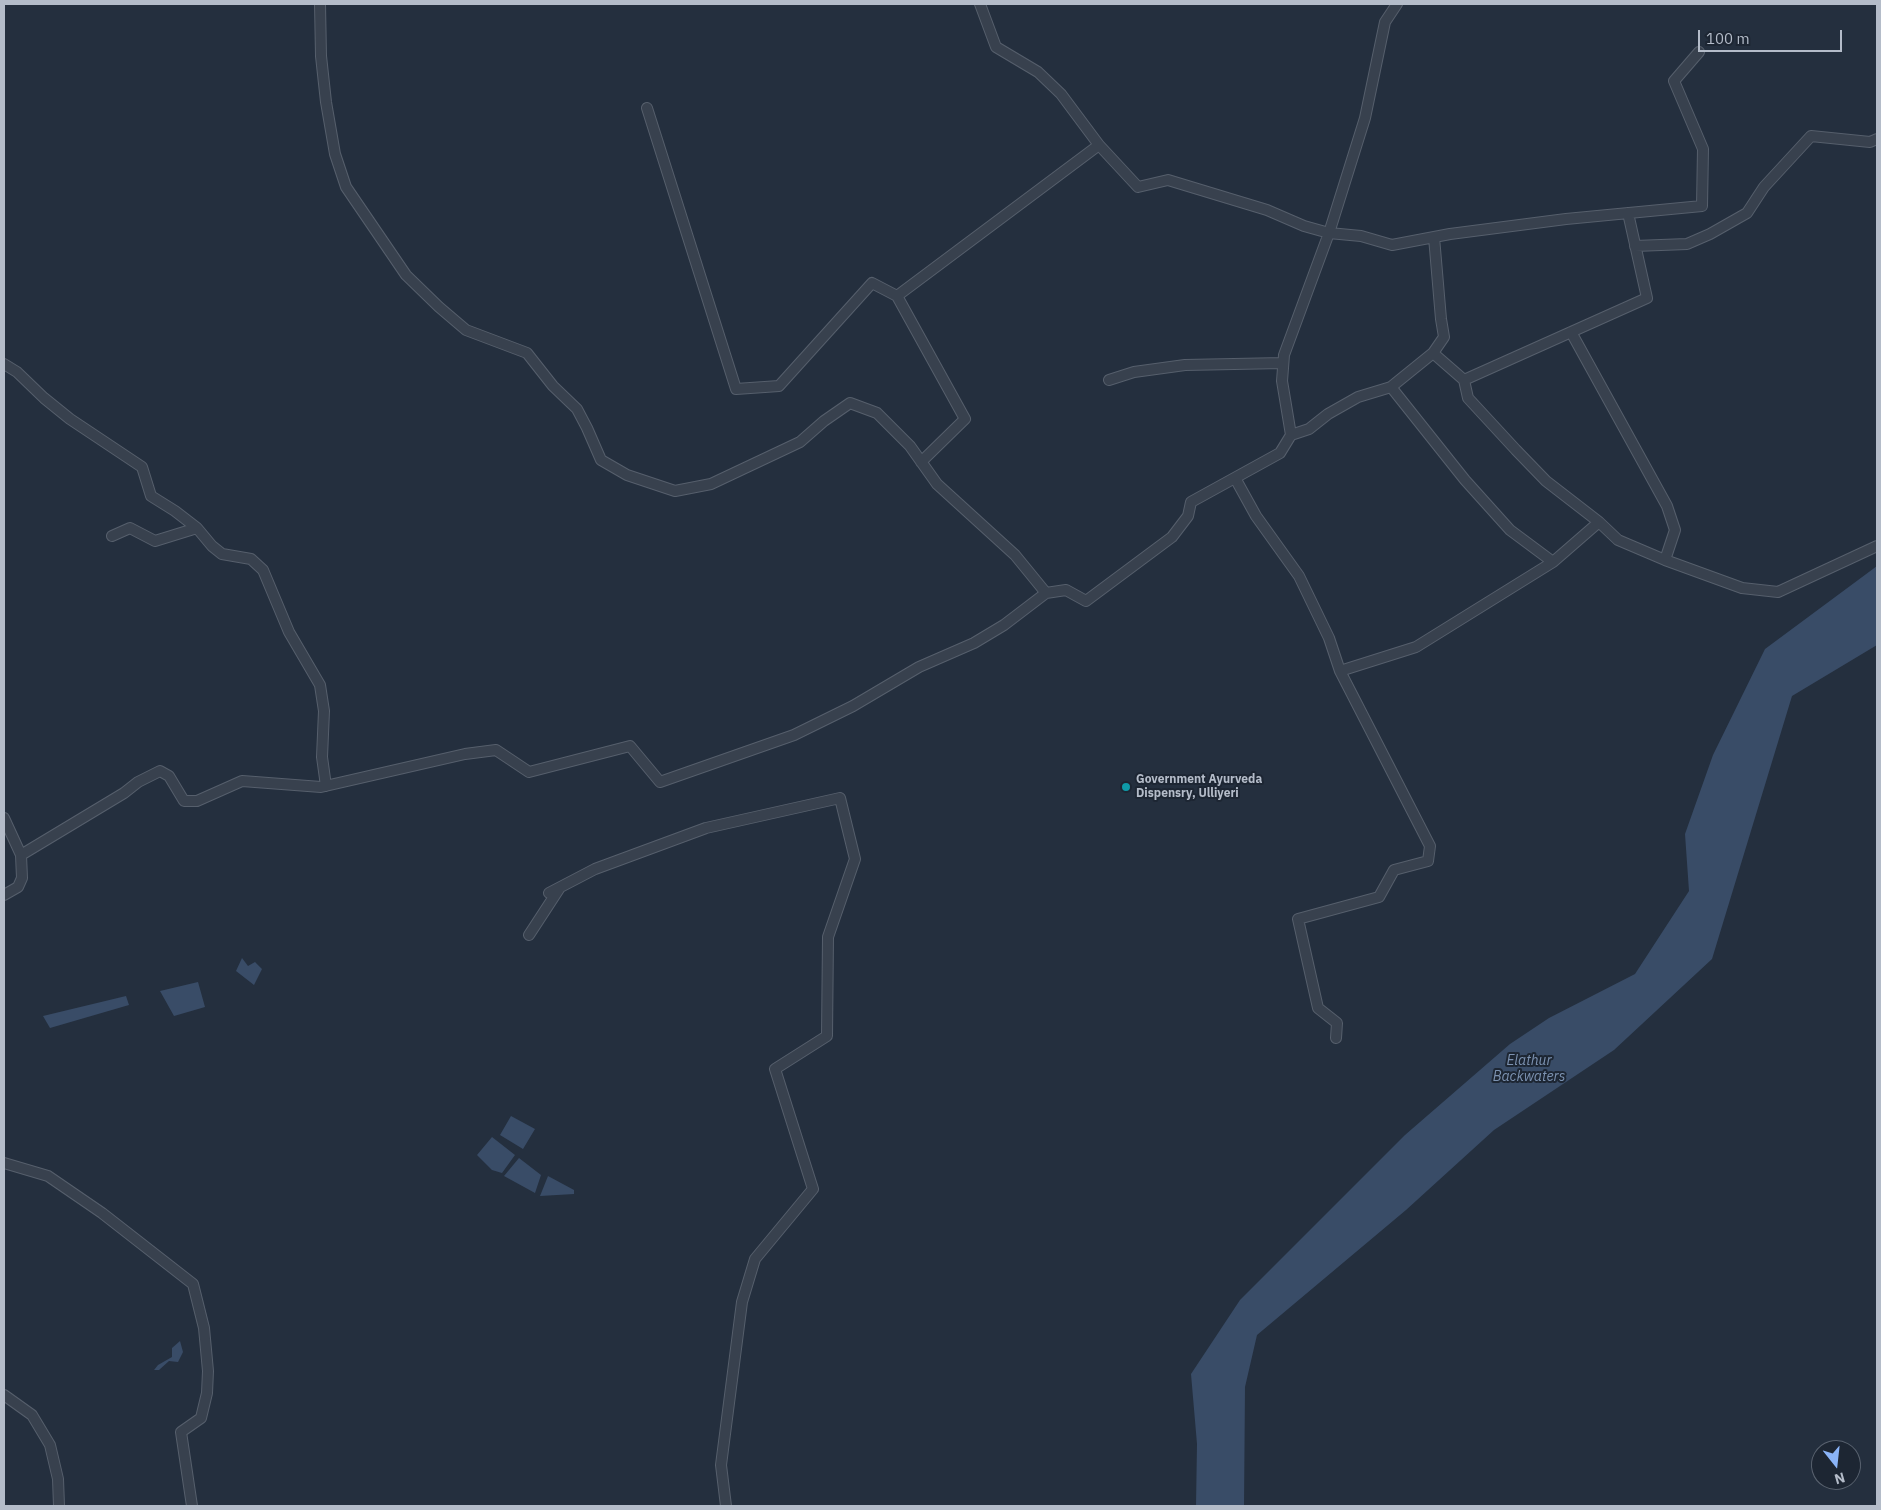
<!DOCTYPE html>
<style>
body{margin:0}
#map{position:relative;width:1881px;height:1510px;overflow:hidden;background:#242f3e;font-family:"IBM Plex Sans",sans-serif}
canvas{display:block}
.frame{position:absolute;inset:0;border:5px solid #b4bcc9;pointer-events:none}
.north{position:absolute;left:1811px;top:1440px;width:50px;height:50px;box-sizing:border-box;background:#1d2633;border:1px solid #59626f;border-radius:50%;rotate:164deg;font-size:14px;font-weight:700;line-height:20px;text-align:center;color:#b4bcc9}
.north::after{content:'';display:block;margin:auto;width:18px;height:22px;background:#8ab4f8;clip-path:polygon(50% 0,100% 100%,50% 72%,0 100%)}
.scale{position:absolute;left:1698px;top:30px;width:144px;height:22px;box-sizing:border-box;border:2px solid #b4bcc9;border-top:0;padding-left:6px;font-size:15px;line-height:18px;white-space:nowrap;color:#b4bcc9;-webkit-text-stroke:4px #1d2633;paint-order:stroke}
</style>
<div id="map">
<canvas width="1881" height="1510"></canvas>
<div class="frame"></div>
<div class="north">N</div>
<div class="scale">100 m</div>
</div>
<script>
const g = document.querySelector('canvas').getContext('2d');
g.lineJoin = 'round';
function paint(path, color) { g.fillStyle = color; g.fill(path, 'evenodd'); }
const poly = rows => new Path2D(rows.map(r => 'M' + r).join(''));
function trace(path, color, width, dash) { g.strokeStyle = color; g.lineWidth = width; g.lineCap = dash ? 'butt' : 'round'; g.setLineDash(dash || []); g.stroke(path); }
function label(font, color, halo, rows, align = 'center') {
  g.font = font + ' "IBM Plex Sans",sans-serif'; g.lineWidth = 4; g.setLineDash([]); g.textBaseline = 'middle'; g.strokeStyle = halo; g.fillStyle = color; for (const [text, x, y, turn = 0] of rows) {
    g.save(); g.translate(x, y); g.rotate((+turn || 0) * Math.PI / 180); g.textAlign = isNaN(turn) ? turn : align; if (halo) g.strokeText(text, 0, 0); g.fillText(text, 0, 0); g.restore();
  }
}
paint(poly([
 [1877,566,1877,645,1792,696,1712,959,1614,1050,1494,1130,1406,1210,1257,1335,1245,1387,1244,1506,1196,1506,1197,1444,1191,1374,1240,1300,1405,1135,1510,1044,1549,1018,1635,974,1689,891,1685,834,1713,755,1765,649],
 [242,958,248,966,255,962,262,969,254,985,236,971],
 [198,982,205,1007,174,1016,160,991],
 [126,996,129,1005,50,1028,43,1016],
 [511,1116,535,1129,523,1149,500,1135],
 [492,1137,515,1155,502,1173,492,1170,477,1155],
 [519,1158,541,1175,535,1193,504,1176],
 [548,1176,574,1190,574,1194,540,1196],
 [180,1341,183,1352,178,1362,169,1361,159,1370,154,1370,158,1365,172,1357,172,1348]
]), '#394c67');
const minor = poly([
 [320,4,321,56,326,102,335,154,346,187,406,275,439,307,466,330,527,353,553,386,577,409,587,428,601,460,627,475,675,491,711,484,800,442,824,421,850,403,877,413,910,446,937,484,1015,555,1046,593],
 [980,4,996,47,1038,72,1061,94,1099,145,1138,187,1168,180,1267,210,1304,226,1329,233,1361,236,1392,245,1450,234,1566,219,1702,206,1703,149,1674,81,1699,52],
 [647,108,736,389,779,386,872,283,897,296,1099,145],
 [1635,246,1687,244,1710,234,1747,213,1764,187,1811,136,1870,142,1877,139],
 [897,296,965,419,921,462],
 [1571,332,1667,506,1675,530,1665,560,1618,540,1599,522],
 [1433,353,1464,380,1647,298,1628,213],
 [4,364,17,372,44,398,70,419,142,467,151,496,175,511,197,528],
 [1109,380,1134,372,1185,365,1283,363],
 [1391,387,1465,480,1510,530,1553,562],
 [1291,435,1309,429,1328,414,1358,397,1391,387,1433,353,1444,337,1441,319,1434,237],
 [1235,478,1256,516,1299,576,1329,638,1340,671,1430,846,1428,861,1394,870,1379,897,1298,919,1318,1008,1337,1023,1336,1038],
 [112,536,130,528,155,541,197,528,212,546,222,554,251,559,263,570,289,632,320,685,324,711,322,757,326,786],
 [1665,560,1742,588,1778,592,1877,546],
 [1340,671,1416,647,1553,562,1599,522,1546,481,1516,450,1468,398,1464,380],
 [4,818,21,855],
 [549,893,595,869,706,828,840,798,855,859,828,937,827,1036,775,1069,813,1189,755,1259,742,1302,721,1465,726,1506],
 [4,895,18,887,22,878,21,855,124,793,138,782,160,771,169,776,184,801,197,801,242,781,321,787,465,754,496,750,529,772,630,746,660,782,794,735,853,706,919,667,974,643,1004,625,1046,593,1066,590,1086,601,1172,537,1188,516,1191,502,1280,453,1291,435,1282,381,1284,355,1329,233,1365,118,1385,22,1397,4],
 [529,935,559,889],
 [4,1163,48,1176,102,1213,193,1284,204,1328,208,1371,207,1393,201,1418,181,1432,192,1506],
 [4,1395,32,1415,50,1445,58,1479,59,1506]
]);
trace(minor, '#565f6c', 12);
trace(minor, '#38414e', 10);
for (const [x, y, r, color] of [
 [1126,787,5,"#0f9aa8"]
]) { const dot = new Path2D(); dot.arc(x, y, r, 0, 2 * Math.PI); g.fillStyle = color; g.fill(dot); trace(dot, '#1d2633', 2); }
label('bold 12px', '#b4bcc9', '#1d2633', [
 ["Government Ayurveda",1136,780],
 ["Dispensry, Ulliyeri",1136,794]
], 'left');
label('italic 14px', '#7c92b1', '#1d2633', [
 ["Elathur",1529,1061],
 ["Backwaters",1529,1077]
]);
</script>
